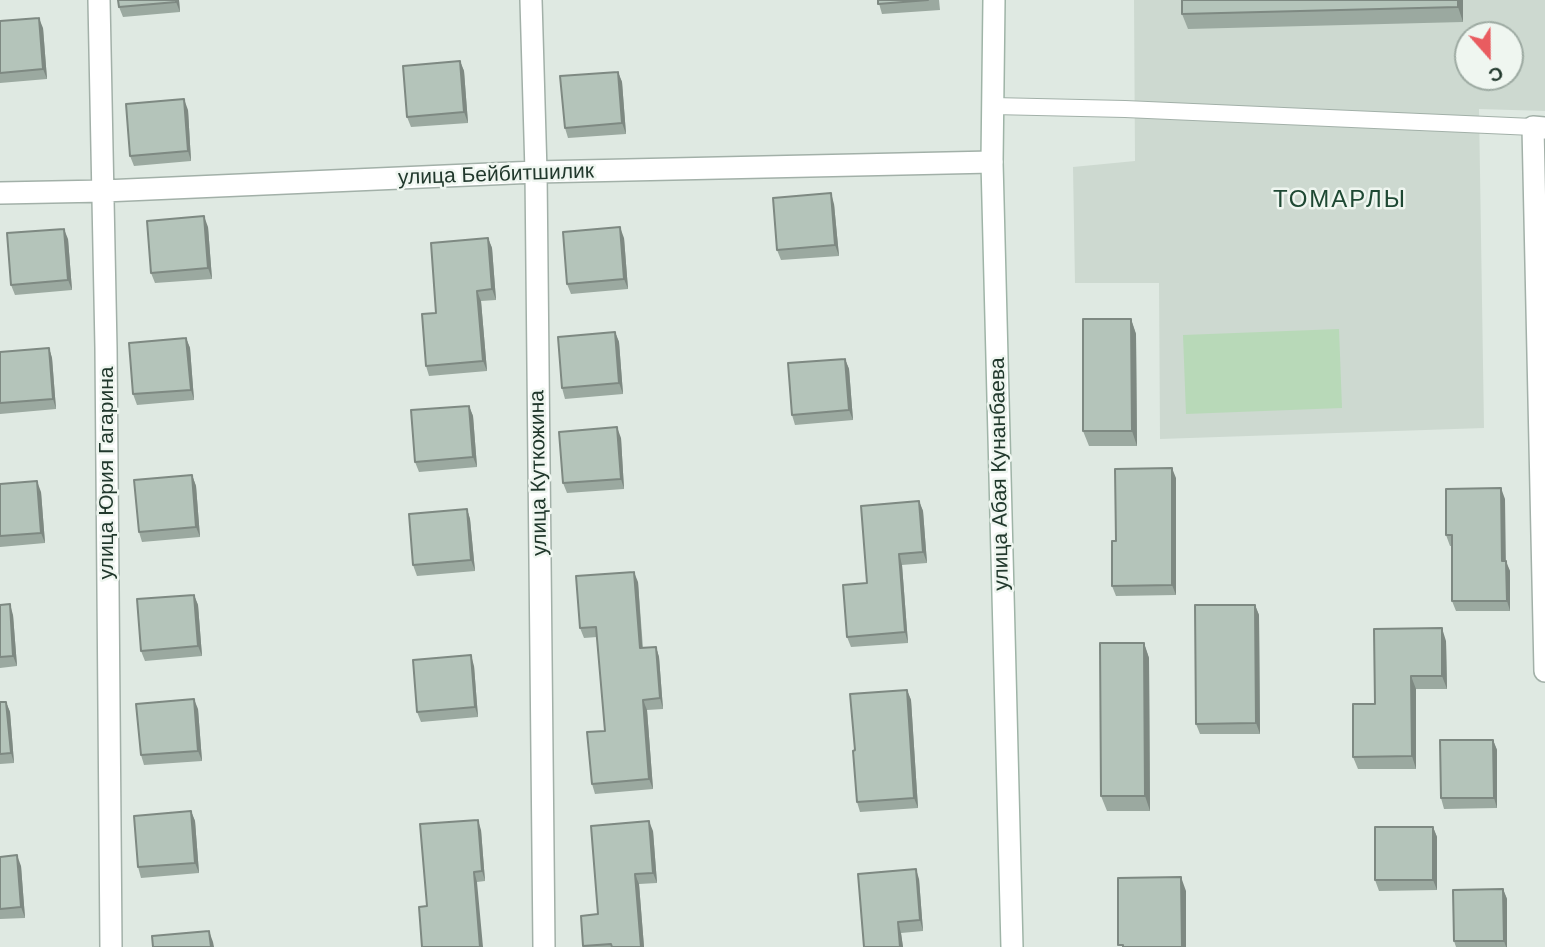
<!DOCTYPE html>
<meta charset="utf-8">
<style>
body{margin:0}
#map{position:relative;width:1545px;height:947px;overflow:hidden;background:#dfe9e2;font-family:Arial,sans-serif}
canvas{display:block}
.north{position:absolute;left:1454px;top:21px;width:70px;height:70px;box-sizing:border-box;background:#eff6f0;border:2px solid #9daaa2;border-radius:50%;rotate:159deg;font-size:19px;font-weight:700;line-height:28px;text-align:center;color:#21382c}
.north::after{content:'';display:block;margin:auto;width:24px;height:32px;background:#e95c60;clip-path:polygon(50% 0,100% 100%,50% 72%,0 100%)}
</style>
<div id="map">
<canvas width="1545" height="947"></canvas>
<div class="north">С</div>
</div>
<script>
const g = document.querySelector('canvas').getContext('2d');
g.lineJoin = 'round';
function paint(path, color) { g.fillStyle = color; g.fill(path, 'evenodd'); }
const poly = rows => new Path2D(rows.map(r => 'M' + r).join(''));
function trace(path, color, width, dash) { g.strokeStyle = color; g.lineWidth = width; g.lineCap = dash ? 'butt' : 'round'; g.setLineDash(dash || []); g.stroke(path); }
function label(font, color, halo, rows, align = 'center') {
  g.font = font + ' Arial,sans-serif'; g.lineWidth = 5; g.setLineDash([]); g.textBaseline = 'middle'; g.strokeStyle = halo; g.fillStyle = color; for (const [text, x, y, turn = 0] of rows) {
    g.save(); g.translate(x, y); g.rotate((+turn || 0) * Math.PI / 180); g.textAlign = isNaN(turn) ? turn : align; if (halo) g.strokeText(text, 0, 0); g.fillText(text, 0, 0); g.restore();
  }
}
paint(poly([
 [1134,0,1545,0,1545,111,1479,109,1484,428,1160,439,1159,283,1075,283,1073,167,1135,161],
 [1468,35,1510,35,1510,77,1468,77]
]), '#cdd9d0');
paint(poly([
 [1339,329,1342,408,1186,414,1183,335]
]), '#b8d9b8');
const lane = poly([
 [993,106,1125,109,1533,127]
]);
const street = poly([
 [99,0,106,348,111,947],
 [531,0,536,172,544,947],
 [1545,128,1533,127,1545,671],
 [0,193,104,191,536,172,992,162]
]);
const secondary = poly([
 [994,0,992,162,1012,947]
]);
trace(lane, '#a2b0a8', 18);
trace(street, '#a2b0a8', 24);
trace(secondary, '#9fb4a7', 24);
trace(lane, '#fff', 16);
trace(street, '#fff', 21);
trace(secondary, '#fff', 21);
paint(poly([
 [179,0,180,12,123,17,119,7],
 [878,0,939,0,940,10,882,14],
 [1182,0,1463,0,1463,22,1188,29,1182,14],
 [0,21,43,28,47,79,0,83],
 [460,61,464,71,468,123,411,127,407,117],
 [618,72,622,82,626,134,568,138,565,128],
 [188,110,191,161,134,166,130,156],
 [834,204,839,256,781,260,777,250],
 [208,227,212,279,155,283,151,273],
 [488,238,492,248,496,300,481,301,487,371,429,376,426,366,436,313],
 [624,238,628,289,571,294,567,284],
 [68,239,72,290,15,295,11,285],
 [1131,319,1136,334,1137,446,1089,446,1083,431],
 [615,332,619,342,623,394,565,399,562,388],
 [186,338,190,348,194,400,137,405,133,394],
 [49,348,52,358,56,409,0,414,0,352],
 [845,359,849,369,853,420,795,425,792,415],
 [469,406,473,416,477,467,419,472,415,462],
 [621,438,624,489,567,493,563,483],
 [192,475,196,486,200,537,142,542,139,532],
 [1176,478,1176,595,1116,596,1112,586,1116,541],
 [0,484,41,492,45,543,0,547],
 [1505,499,1505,561,1510,571,1510,611,1456,611,1452,601,1452,546,1450,546,1446,535],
 [919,501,923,511,927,563,902,565,908,643,851,647,847,637,867,583],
 [467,509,470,519,475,571,417,576,413,565],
 [638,582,643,648,656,647,659,657,663,709,647,710,653,789,595,794,592,784,605,731,597,637,584,638,580,628],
 [194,595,198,605,202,656,145,661,141,651],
 [0,605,13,615,17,666,0,668],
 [1255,605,1259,615,1260,734,1200,734,1196,724],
 [1446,641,1447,689,1416,689,1416,769,1358,769,1353,757,1375,704],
 [1144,643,1149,658,1150,811,1107,811,1101,796],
 [474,666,478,717,421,722,417,712],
 [907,690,911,700,918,808,860,812,857,802,855,750],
 [0,702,6,702,10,712,14,763,0,764],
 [198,709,202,761,144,765,141,755],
 [1493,740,1497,750,1497,808,1444,809,1441,798],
 [191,811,195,821,199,873,141,878,138,867],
 [1433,827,1437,837,1437,890,1379,891,1375,880],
 [481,830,485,881,477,882,427,906],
 [653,831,657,883,639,884,644,947,584,947,581,916,598,914],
 [0,857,21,866,25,918,0,919],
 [919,879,923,931,901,933,903,947,864,947],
 [1503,889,1507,899,1507,947,1456,947,1454,941]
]), '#9ba9a0');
paint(poly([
 [176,0,179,0,180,12,176,2],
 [1458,0,1463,0,1463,22,1458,7],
 [39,18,43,28,47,79,43,69],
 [460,61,464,71,468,123,464,112],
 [618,72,622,82,626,134,622,123],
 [184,99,188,110,191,161,188,151],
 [831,193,834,204,839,256,835,245],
 [204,216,208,227,212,279,208,268],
 [620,227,624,238,628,289,624,279],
 [64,229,68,239,72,290,68,280],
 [488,238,492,248,496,300,492,289],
 [477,291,481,301,487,371,483,361],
 [1131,319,1136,334,1137,446,1132,431],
 [615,332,619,342,623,394,619,383],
 [186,338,190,348,194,400,191,390],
 [49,348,52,358,56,409,53,399],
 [845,359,849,369,853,420,849,410],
 [469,406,473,416,477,467,473,457],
 [617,427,621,438,624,489,621,479],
 [1172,468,1176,478,1176,595,1172,585],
 [192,475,196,486,200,537,196,527],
 [37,481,41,492,45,543,41,533],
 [1501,488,1505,499,1506,571,1502,561],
 [919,501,923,511,927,563,923,552],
 [467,509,470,519,475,571,471,560],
 [899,554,902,565,908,643,905,632],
 [1506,561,1510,571,1510,611,1507,601],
 [634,572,638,582,643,659,640,648],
 [194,595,198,605,202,656,198,646],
 [10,604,13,615,17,666,13,656],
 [1255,605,1259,615,1260,734,1256,723],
 [1442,628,1446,641,1447,689,1442,676],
 [1144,643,1149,658,1150,811,1145,796],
 [656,647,659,657,663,709,660,698],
 [471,655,474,666,478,717,475,707],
 [1411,676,1416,689,1416,769,1412,756],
 [907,690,911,700,918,808,914,798],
 [194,699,198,709,202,761,198,751],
 [643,700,647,710,653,789,649,779],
 [6,702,10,712,14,763,11,753],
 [1493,740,1497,750,1497,808,1494,798],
 [191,811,195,821,199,873,195,863],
 [478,820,481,830,485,881,482,871],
 [649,821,653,831,657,883,653,873],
 [1433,827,1437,837,1437,890,1433,880],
 [17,855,21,866,25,918,21,907],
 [916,869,919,879,923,931,920,920],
 [474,872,477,882,483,947,480,947],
 [635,874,639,884,644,947,641,947],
 [1181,877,1186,891,1186,947,1182,947],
 [1503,889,1507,899,1507,947,1506,947,1504,941],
 [898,922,901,933,903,947,900,947],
 [209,931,213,942,214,947,211,947]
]), '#7e8982');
const building = poly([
 [118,0,176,0,176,2,119,7,118,0],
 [878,0,928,0,878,4,878,0],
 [1182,0,1458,0,1458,7,1182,14,1182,0],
 [39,18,43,69,0,73,0,21,39,18],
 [460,61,464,112,407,117,403,66,460,61],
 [618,72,622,123,565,128,560,76,618,72],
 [184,99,188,151,130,156,126,104,184,99],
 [831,193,835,245,777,250,773,198,831,193],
 [204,216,208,268,151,273,147,221,204,216],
 [620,227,624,279,567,284,563,232,620,227],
 [64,229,68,280,11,285,7,233,64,229],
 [488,238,492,289,477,291,483,361,426,366,422,314,436,313,431,243,488,238],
 [1083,319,1131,319,1132,431,1083,431,1083,319],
 [615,332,619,383,562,388,558,337,615,332],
 [186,338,191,390,133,394,129,343,186,338],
 [49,348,53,399,0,403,0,352,49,348],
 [845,359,849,410,792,415,788,363,845,359],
 [469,406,473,457,415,462,411,410,469,406],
 [617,427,621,479,563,483,559,432,617,427],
 [1172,468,1172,585,1112,586,1112,541,1116,541,1115,469,1172,468],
 [192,475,196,527,139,532,134,480,192,475],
 [37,481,41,533,0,536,0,484,37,481],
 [1501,488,1502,561,1506,561,1507,601,1452,601,1452,535,1446,535,1446,489,1501,488],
 [919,501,923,552,899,554,905,632,847,637,843,585,867,583,861,506,919,501],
 [467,509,471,560,413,565,409,514,467,509],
 [634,572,640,648,656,647,660,698,643,700,649,779,592,784,587,732,605,731,596,627,580,628,576,576,634,572],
 [194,595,198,646,141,651,137,599,194,595],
 [10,604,13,656,0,657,0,605,10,604],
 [1195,605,1255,605,1256,723,1196,724,1195,605],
 [1442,628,1442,676,1411,676,1412,756,1353,757,1353,704,1375,704,1374,629,1442,628],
 [1100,643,1144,643,1145,796,1101,796,1100,643],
 [471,655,475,707,417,712,413,660,471,655],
 [907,690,914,798,857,802,853,751,855,750,850,694,907,690],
 [194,699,198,751,141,755,136,704,194,699],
 [0,702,6,702,11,753,0,754,0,702],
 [1440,740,1493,740,1494,798,1441,798,1440,740],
 [191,811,195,863,138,867,134,816,191,811],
 [478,820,482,871,474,872,480,947,422,947,419,907,427,906,420,824,478,820],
 [649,821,653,873,635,874,641,947,612,947,611,944,583,946,581,916,598,914,591,826,649,821],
 [1375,827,1433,827,1433,880,1375,880,1375,827],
 [17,855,21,907,0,909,0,857,17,855],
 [916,869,920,920,898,922,900,947,864,947,858,874,916,869],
 [1181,877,1182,947,1123,947,1123,945,1118,945,1118,878,1181,877],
 [1503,889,1504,941,1454,941,1453,890,1503,889],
 [209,931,211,947,153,947,152,936,209,931]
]);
paint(building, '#b4c4ba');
trace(building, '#7e8982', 2);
label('21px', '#21382c', '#eff6f0', [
 ["улица Бейбитшилик",496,175,-2],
 ["улица Юрия Гагарина",107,473,-90],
 ["улица Куткожина",539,473,-91],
 ["улица Абая Кунанбаева",1000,474,-91]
]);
g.letterSpacing = '2px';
label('24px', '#1e4833', '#eff6f0', [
 ["ТОМАРЛЫ",1340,200]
]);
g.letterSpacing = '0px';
</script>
